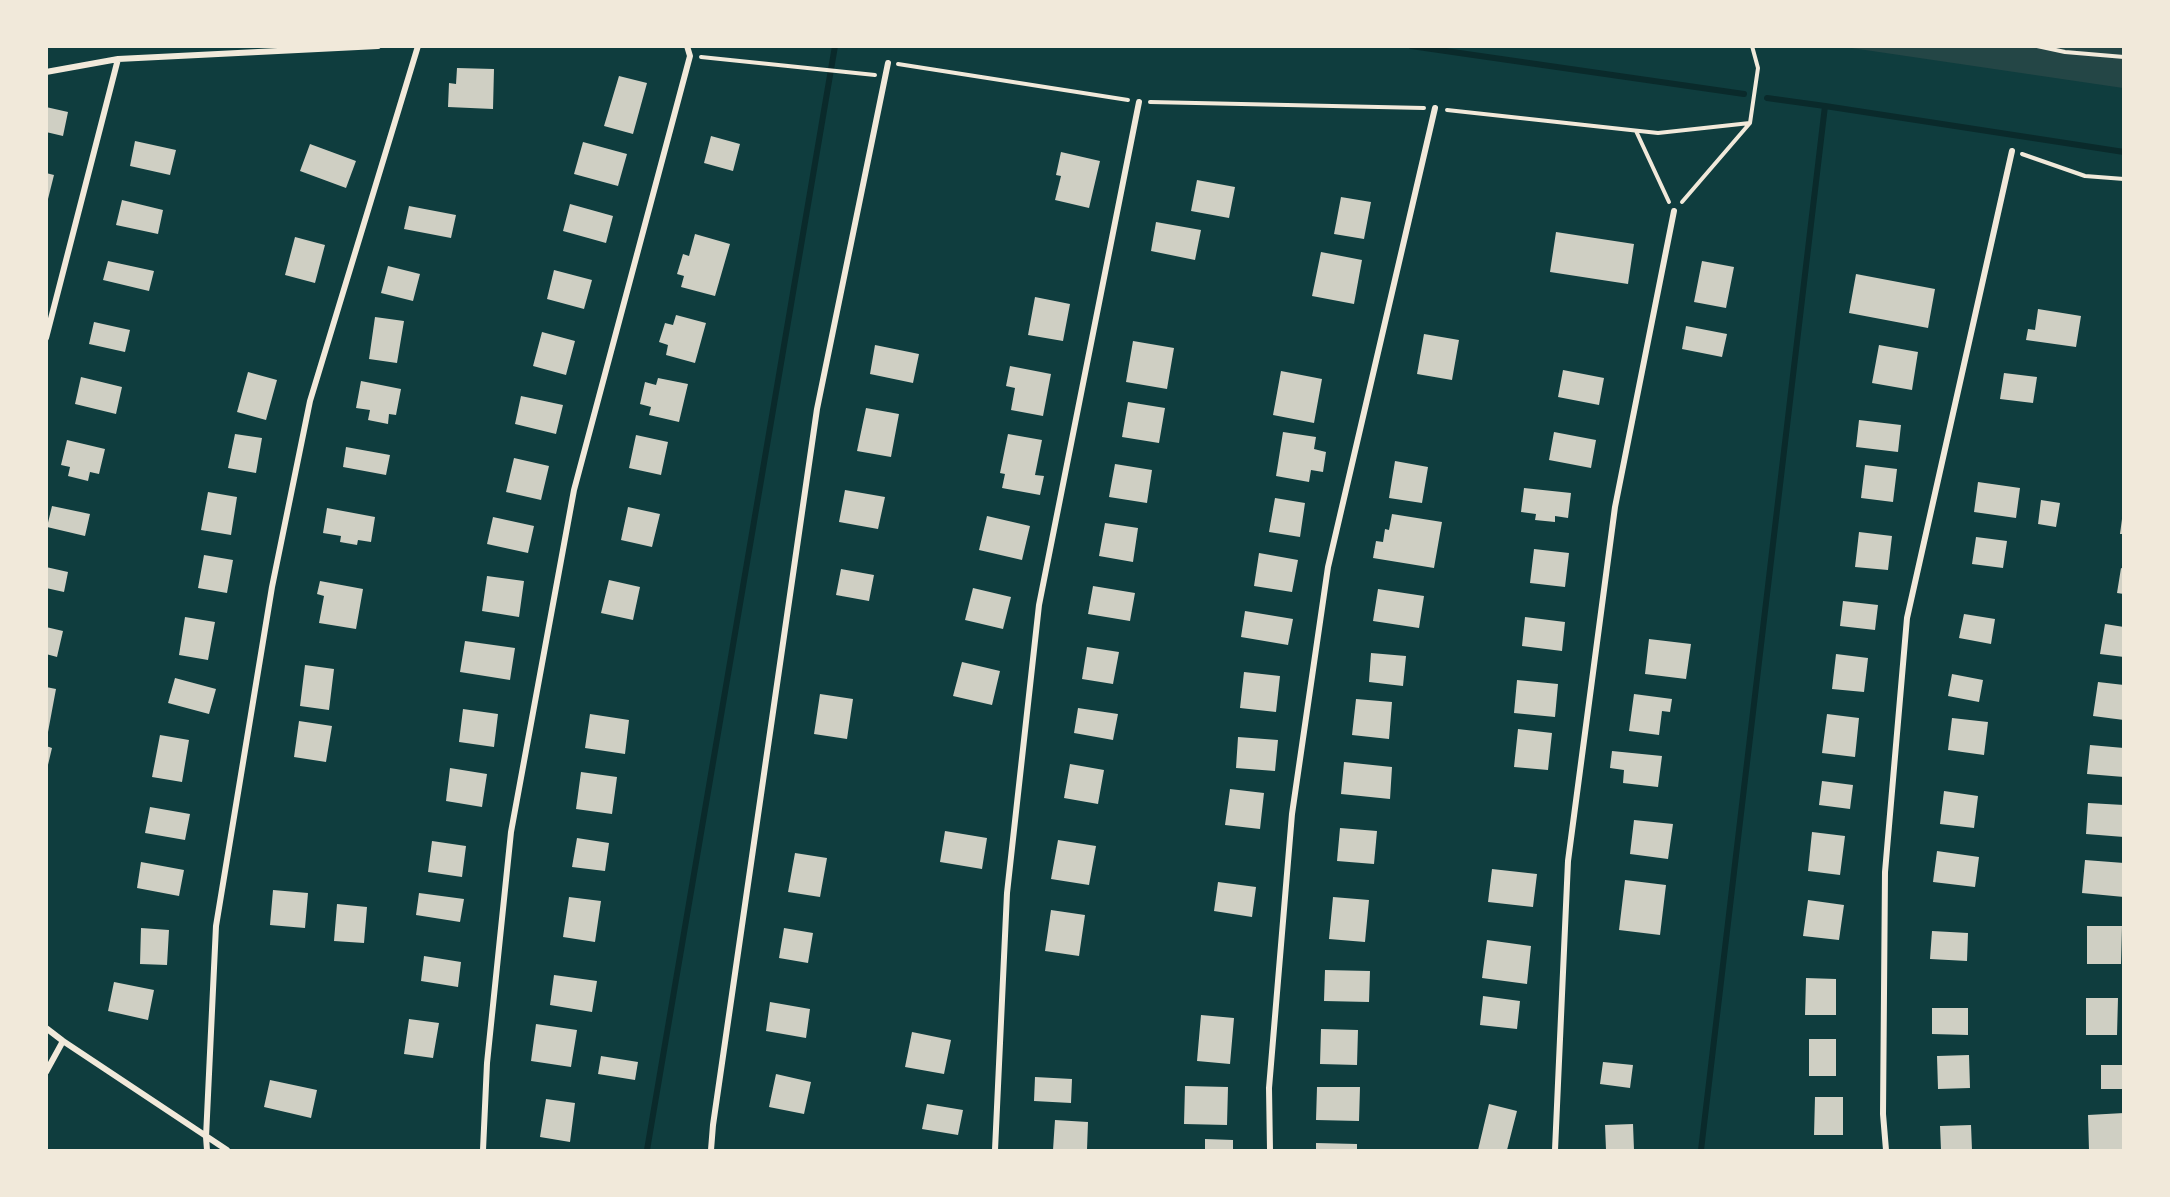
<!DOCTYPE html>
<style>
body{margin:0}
#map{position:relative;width:2170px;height:1197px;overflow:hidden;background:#0f3d3e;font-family:Mulish,sans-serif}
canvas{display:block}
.frame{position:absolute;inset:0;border:48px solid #f1e9da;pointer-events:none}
</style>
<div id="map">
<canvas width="2170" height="1197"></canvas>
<div class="frame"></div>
</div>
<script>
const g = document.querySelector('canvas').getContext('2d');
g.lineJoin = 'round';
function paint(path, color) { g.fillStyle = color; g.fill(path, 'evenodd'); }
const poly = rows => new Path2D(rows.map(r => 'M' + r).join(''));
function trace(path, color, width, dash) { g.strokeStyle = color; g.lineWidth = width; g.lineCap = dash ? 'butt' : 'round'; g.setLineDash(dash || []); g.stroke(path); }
paint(poly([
 [1845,47,2123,47,2123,88]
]), '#244646');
trace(poly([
 [1411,46,1744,94],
 [1767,98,1825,106],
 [647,1150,835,46],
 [1701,1150,1825,106,2124,152]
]), '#0a2a2b', 6);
paint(poly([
 [457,68,494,69,493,109,448,107,449,83,456,84],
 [619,76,647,83,633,134,604,126],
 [46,107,68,112,63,136,46,132],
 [711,136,740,144,733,171,704,163],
 [135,141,176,150,170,175,130,166],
 [583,142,627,154,618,186,574,174],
 [310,144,356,161,346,188,300,171],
 [1061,152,1100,161,1089,208,1055,200,1061,176,1056,175],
 [46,173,54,175,48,199,46,199],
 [1197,180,1235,187,1229,218,1191,211],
 [1341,197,1371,202,1364,239,1334,234],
 [122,200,163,210,158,234,116,225],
 [570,204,613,216,606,243,563,231],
 [409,206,456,215,451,238,404,229],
 [1156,222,1201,230,1195,260,1151,251],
 [1556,232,1634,244,1628,284,1550,272],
 [695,234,730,244,715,296,681,287,684,276,677,274,683,254,689,256],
 [295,237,325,245,315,283,285,275],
 [1321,252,1362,260,1354,304,1312,296],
 [108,261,154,271,149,291,103,280],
 [1702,261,1734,267,1726,308,1694,302],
 [388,266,420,274,413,301,381,293],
 [554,270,592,280,584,309,547,299],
 [1856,274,1935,289,1928,328,1849,313],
 [1035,297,1070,304,1063,341,1028,335],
 [2038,309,2081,316,2076,347,2026,340,2028,329,2035,330],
 [676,315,706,323,695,363,666,355,668,345,659,342,665,323,673,325],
 [375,317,404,321,397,363,369,359],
 [94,322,130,330,125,352,89,344],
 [1686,326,1727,334,1722,357,1682,349],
 [542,332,575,341,566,375,533,366],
 [1424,334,1459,340,1452,380,1417,374],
 [1133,341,1174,348,1167,389,1126,382],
 [875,345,919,354,913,383,870,374],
 [1879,345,1918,352,1912,390,1872,383],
 [1010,366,1051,374,1043,416,1011,410,1015,388,1006,386],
 [1563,370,1604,378,1599,405,1558,397],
 [1281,371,1322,379,1314,423,1273,415],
 [248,372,277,380,266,420,237,412],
 [2004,373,2037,377,2033,403,2000,399],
 [81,377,122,387,116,414,75,404],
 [658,378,688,384,679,422,649,415,651,407,640,404,645,382,656,385],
 [361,381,401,389,396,415,389,414,388,424,368,420,370,410,356,408],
 [521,396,563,405,556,434,515,424],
 [1128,402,1165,408,1159,443,1122,437],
 [866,408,899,414,891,457,857,451],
 [1859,420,1901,425,1898,452,1856,447],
 [1283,432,1316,437,1314,449,1326,452,1323,472,1311,470,1309,482,1276,476],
 [1554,432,1596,440,1591,468,1549,460],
 [235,434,262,438,256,473,228,468],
 [1008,434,1042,440,1035,475,1044,476,1040,495,1002,488,1005,474,1000,473],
 [636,435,668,442,661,475,629,468],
 [67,440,105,449,99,474,90,472,88,481,68,476,70,467,61,465],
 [346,447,390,455,386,475,343,467],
 [514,458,549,466,541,500,506,492],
 [1395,461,1428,467,1422,503,1389,498],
 [1115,464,1152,470,1147,503,1109,497],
 [1865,465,1897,469,1893,502,1861,498],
 [1978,482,2020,488,2016,518,1974,512],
 [1524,488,1571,493,1568,518,1555,516,1555,522,1535,520,1536,514,1521,512],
 [845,490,885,497,878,529,839,522],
 [208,492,237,497,231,535,201,530],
 [1275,498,1305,503,1300,537,1269,532],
 [2041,500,2060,503,2056,527,2038,524],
 [52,506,90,514,85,536,47,527],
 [628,507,660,514,652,547,621,540],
 [327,508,375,517,371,542,358,540,357,545,340,542,341,536,323,533],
 [1392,514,1442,522,1434,568,1373,558,1376,541,1383,542,1385,529,1389,530],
 [987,516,1030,526,1022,560,979,550],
 [493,517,534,526,528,553,487,544],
 [2122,519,2124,519,2124,534,2120,534],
 [1105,523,1138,528,1133,562,1099,556],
 [1859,532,1892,536,1888,570,1855,567],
 [1976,537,2007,541,2003,568,1972,564],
 [1534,549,1569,553,1565,587,1530,583],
 [1259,553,1298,560,1292,592,1254,586],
 [204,555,233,560,227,593,198,588],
 [46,567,68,572,64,592,46,588],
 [2121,568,2124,569,2124,594,2117,593],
 [841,569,874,575,869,601,836,595],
 [487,576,524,581,519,617,482,611],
 [609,580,640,587,633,620,601,613],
 [320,581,363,589,356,629,319,623,324,596,317,594],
 [1093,586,1135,593,1130,621,1088,614],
 [973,588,1011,597,1003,629,965,620],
 [1378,589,1424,596,1419,628,1373,621],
 [1843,601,1878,605,1875,630,1840,626],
 [1245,611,1293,619,1288,645,1241,637],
 [1964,614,1995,619,1991,644,1959,638],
 [185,617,215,622,208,660,179,655],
 [1525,617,1565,622,1562,651,1522,646],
 [2105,624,2124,627,2124,657,2100,654],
 [46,627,63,631,57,657,46,654],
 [1649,639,1691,644,1686,679,1645,674],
 [465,641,515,648,510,680,460,672],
 [1087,647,1119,652,1113,684,1082,679],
 [1371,653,1406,656,1403,686,1369,682],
 [1836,654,1868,658,1864,692,1832,689],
 [962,662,1000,671,992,705,953,696],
 [305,665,334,669,329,710,300,706],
 [1244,672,1280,676,1276,712,1240,708],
 [1952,674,1983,680,1979,702,1948,696],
 [175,678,216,689,209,714,168,703],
 [1517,680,1558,684,1555,717,1514,713],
 [2098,682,2124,685,2124,720,2093,716],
 [46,687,56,689,48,732,46,732],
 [820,694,853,699,847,739,814,734],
 [1634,694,1672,699,1670,712,1662,711,1659,735,1629,731],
 [1356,699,1392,702,1389,739,1352,735],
 [1078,708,1118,714,1113,740,1074,733],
 [463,709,498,714,494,747,459,742],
 [590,714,629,720,625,754,585,748],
 [1827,714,1859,718,1855,757,1822,753],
 [1952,718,1988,722,1984,755,1948,750],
 [299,721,332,726,326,762,294,757],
 [1518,729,1552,733,1548,770,1514,767],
 [160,735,189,740,182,782,152,777],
 [1238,737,1278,740,1275,771,1236,768],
 [2090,745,2124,748,2124,777,2087,774],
 [46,746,52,748,47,769,46,769],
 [1612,751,1662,756,1658,787,1623,783,1624,770,1610,768],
 [1344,762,1392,767,1390,799,1341,794],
 [1070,764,1104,770,1098,804,1064,798],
 [450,768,487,774,482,807,446,801],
 [581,772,617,777,612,814,576,809],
 [1822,781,1853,785,1850,809,1819,805],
 [1230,789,1264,793,1260,829,1225,825],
 [1944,791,1978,796,1974,828,1940,824],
 [2088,803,2124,805,2124,837,2086,834],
 [150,807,190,814,185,840,145,833],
 [1634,820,1673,824,1668,859,1630,854],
 [1340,828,1377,831,1374,864,1337,861],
 [945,831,987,838,982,869,940,862],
 [1812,832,1845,836,1840,875,1808,871],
 [577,838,609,843,605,871,572,867],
 [1058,840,1096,846,1089,885,1051,879],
 [432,841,466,846,462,877,428,872],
 [1937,851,1979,857,1975,887,1933,882],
 [795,853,827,858,820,897,788,892],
 [2085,860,2124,863,2124,897,2082,893],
 [141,862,184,870,179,896,137,888],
 [1492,869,1537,874,1533,907,1488,902],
 [1625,880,1666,885,1660,935,1619,930],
 [1218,882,1256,887,1252,917,1214,911],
 [273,890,308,893,305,928,270,925],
 [419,893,464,899,460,922,416,915],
 [569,897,601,901,595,942,563,937],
 [1333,897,1369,900,1365,942,1329,939],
 [1808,900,1844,905,1839,940,1803,936],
 [337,904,367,907,364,943,334,941],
 [1051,910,1085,915,1079,956,1045,951],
 [2087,926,2122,926,2121,964,2087,964],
 [141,928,169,930,167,965,140,964],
 [784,928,813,933,808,963,779,958],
 [1932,931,1968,933,1967,961,1930,959],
 [1487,940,1531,946,1527,984,1482,978],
 [424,956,461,962,458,987,421,981],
 [1325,970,1370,971,1369,1002,1324,1001],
 [554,975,597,981,592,1012,550,1005],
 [1806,978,1836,979,1836,1015,1805,1015],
 [114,982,154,990,148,1020,108,1011],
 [1483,996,1520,1001,1517,1029,1480,1025],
 [2086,998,2118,998,2117,1035,2086,1035],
 [770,1002,810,1009,806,1038,766,1031],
 [1932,1008,1968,1008,1968,1035,1932,1034],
 [1201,1015,1234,1018,1230,1064,1197,1061],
 [409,1019,439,1023,433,1058,404,1054],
 [536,1024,577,1030,571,1067,531,1061],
 [1321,1029,1358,1030,1357,1065,1320,1064],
 [912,1032,951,1040,944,1074,905,1067],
 [1809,1039,1836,1039,1836,1076,1809,1076],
 [1969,1055,1970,1088,1938,1089,1937,1056],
 [601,1056,638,1062,635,1080,598,1074],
 [1603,1062,1633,1065,1630,1088,1600,1084],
 [2101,1065,2124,1065,2124,1089,2101,1089],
 [776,1074,811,1082,804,1114,769,1107],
 [1035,1077,1072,1079,1071,1103,1034,1101],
 [270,1080,317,1090,311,1118,264,1107],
 [1185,1086,1228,1087,1227,1125,1184,1124],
 [1317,1087,1360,1087,1359,1121,1316,1120],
 [1815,1097,1843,1097,1843,1135,1814,1135],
 [546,1099,575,1103,570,1142,540,1137],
 [927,1104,963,1110,958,1135,922,1129],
 [1489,1104,1517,1111,1507,1150,1478,1150],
 [2124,1113,2124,1150,2089,1150,2088,1115],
 [1055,1120,1088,1122,1087,1150,1053,1150],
 [1633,1124,1634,1150,1606,1150,1605,1125],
 [1971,1125,1972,1150,1941,1150,1940,1126],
 [1205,1139,1233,1140,1233,1150,1205,1150],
 [1316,1143,1357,1144,1357,1150,1316,1150]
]), '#cfcfc3');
trace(poly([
 [2037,46,2065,52,2124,57],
 [701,57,875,75],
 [898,64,1128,100],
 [1150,102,1424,108],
 [1447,110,1658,133,1750,123],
 [1636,131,1669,202],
 [2022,154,2085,176,2124,179],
 [1682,202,1750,123,1758,68,1752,46]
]), '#f1e9da', 4);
trace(poly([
 [46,72,118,59,378,46],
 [46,338,118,59],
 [46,1028,63,1041,227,1150],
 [46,1072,63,1041],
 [207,1150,206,1137,216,926,272,587,310,401,418,46],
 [483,1150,487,1063,511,832,574,490,690,56,687,46],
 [711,1150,713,1125,817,409,888,63],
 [995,1150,1007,893,1039,605,1139,102],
 [1270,1150,1269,1088,1292,814,1328,567,1435,108],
 [1555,1150,1568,861,1615,507,1674,211],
 [1886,1150,1883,1114,1885,872,1907,618,2012,151]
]), '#f1e9da', 6);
</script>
